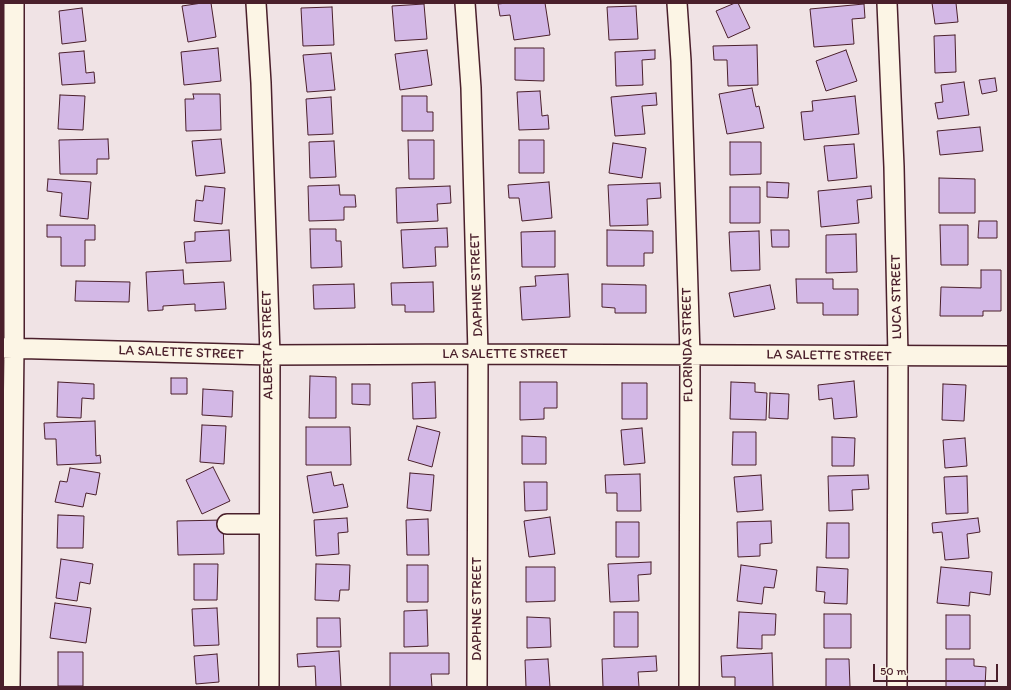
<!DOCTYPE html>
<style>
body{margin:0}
#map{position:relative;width:1011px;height:690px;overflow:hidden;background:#f0e3e5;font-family:Itim,sans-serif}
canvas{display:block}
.frame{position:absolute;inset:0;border:4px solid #4a1f2b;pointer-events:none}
.scale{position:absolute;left:873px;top:664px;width:125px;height:18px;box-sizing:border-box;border:2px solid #4a1f2b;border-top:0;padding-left:5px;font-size:12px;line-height:14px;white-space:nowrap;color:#4a1f2b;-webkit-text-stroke:3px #fcf5e5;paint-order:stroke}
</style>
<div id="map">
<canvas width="1011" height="690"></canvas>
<div class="frame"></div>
<div class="scale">50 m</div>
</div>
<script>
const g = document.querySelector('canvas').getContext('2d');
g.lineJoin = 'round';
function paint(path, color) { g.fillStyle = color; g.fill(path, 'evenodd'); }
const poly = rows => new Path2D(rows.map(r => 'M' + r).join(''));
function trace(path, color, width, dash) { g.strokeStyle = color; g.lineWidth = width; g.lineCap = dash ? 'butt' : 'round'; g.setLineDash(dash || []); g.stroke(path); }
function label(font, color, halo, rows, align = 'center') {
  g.font = font + ' Itim,sans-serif'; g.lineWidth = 3; g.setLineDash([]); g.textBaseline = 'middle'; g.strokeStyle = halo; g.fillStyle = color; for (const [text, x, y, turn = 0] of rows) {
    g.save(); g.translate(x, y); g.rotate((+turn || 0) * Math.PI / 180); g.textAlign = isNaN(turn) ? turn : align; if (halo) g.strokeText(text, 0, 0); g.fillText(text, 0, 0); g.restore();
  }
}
const building = poly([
 [202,3,211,3,216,37,188,42,182,6,202,3],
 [507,3,545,3,550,35,514,40,510,15,500,16,498,4,507,3],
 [735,3,738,3,750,28,728,38,716,11,735,3],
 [932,3,956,3,958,22,935,24,932,3],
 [424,4,427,39,395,41,392,6,424,4],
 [864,4,865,18,852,19,854,44,814,47,810,9,864,4],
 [636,6,638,39,609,40,607,7,636,6],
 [332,7,334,45,303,46,301,8,332,7],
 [82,8,86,41,62,44,59,11,82,8],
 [955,35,956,72,935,73,934,36,955,35],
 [757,45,758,85,728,86,727,60,714,60,713,46,757,45],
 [218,48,221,81,184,85,181,52,218,48],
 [515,48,544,48,544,81,515,80,515,48],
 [427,50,432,85,400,90,395,54,427,50],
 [655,50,655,59,642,60,643,85,616,86,615,52,655,50],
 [846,50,857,81,826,91,816,61,846,50],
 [84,51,86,73,94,72,95,83,62,85,59,53,84,51],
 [331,53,335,90,307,92,303,55,331,53],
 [995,78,997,91,982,94,979,80,995,78],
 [964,82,969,115,938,119,935,103,943,102,941,85,964,82],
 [752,88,756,107,759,106,764,128,727,134,719,94,752,88],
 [540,91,542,116,548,115,549,129,519,130,517,92,540,91],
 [656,93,657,105,642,106,645,134,615,136,611,97,656,93],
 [193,94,220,94,221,130,186,131,185,99,194,99,193,94],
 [60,95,85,96,83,130,58,129,60,95],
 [402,96,427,96,427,112,433,112,433,131,402,131,402,96],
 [855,96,859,134,804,140,801,112,813,111,812,101,855,96],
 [331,97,333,134,308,135,306,99,331,97],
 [980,127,983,151,940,155,937,131,980,127],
 [108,139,109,159,97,159,97,174,60,174,59,140,108,139],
 [221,139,225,173,196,176,192,141,221,139],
 [408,140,434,140,434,179,409,179,408,140],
 [519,140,544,140,544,173,519,173,519,140],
 [334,141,336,177,310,178,309,142,334,141],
 [730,142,761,142,761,174,730,175,730,142],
 [613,143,646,148,642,178,609,173,613,143],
 [854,144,857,178,828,181,824,146,854,144],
 [939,178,975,179,975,213,939,213,939,178],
 [48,179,91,182,88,219,60,216,62,193,47,191,48,179],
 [549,182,552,218,522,221,519,198,509,198,508,185,549,182],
 [767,182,789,183,788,198,767,197,767,182],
 [660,183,661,198,647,199,648,225,610,226,608,185,660,183],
 [339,185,340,195,355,195,356,207,344,207,344,220,309,221,308,186,339,185],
 [205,186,225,188,222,224,194,221,196,200,203,201,205,186],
 [450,186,451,203,437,204,438,221,397,223,396,188,450,186],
 [871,186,872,198,857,200,859,223,821,227,818,191,871,186],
 [730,187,760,187,760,223,730,223,730,187],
 [979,221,997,221,997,238,978,238,979,221],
 [47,225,95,225,95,240,85,240,85,266,61,266,61,237,47,237,47,225],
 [940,225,968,225,968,265,941,265,940,225],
 [447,228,448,247,435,247,436,266,403,268,401,230,447,228],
 [310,229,336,229,336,241,341,241,342,267,311,268,310,229],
 [229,230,231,261,186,263,184,242,195,241,195,232,229,230],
 [607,230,653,231,653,253,644,253,644,266,607,266,607,230],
 [771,230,789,230,789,247,772,247,771,230],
 [555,231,555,267,522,267,521,232,555,231],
 [759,231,760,270,731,271,729,232,759,231],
 [856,234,857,272,826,273,826,235,856,234],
 [183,270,184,284,224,282,226,309,195,311,195,304,163,306,163,310,148,311,146,272,183,270],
 [981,270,1001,270,1001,311,983,311,983,316,940,316,941,287,981,288,981,270],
 [568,274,570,317,522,320,520,287,536,286,535,276,568,274],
 [796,279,833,279,833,289,858,289,858,315,823,315,823,303,797,303,796,279],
 [76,281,130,282,129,302,75,301,76,281],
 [433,282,434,312,405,312,405,305,392,305,391,283,433,282],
 [354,284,355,308,314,309,313,285,354,284],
 [602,284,646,285,646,313,615,313,615,308,602,307,602,284],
 [770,285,775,309,734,317,729,293,770,285],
 [310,376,336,377,336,418,309,418,310,376],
 [171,378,187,378,187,394,171,394,171,378],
 [854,381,857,417,834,419,832,398,819,400,818,385,854,381],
 [58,382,94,384,94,399,82,398,81,418,57,417,58,382],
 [435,382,436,418,413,419,412,383,435,382],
 [520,382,557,382,557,408,544,408,544,419,520,420,520,382],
 [731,382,755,383,755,392,767,393,766,420,730,419,731,382],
 [622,383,647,383,647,419,622,419,622,383],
 [352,384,370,384,370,405,352,404,352,384],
 [943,384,966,385,964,421,942,420,943,384],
 [203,389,233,391,232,417,202,415,203,389],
 [770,393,789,394,788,419,769,418,770,393],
 [95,421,96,456,100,455,101,463,57,465,56,439,45,439,44,423,95,421],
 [202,425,226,426,224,464,200,462,202,425],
 [417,426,440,432,432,467,408,460,417,426],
 [306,427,350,427,351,465,306,465,306,427],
 [642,428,645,463,624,465,621,430,642,428],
 [733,432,756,432,756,465,732,465,733,432],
 [522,436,546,437,546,464,522,464,522,436],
 [832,437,855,438,854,466,832,466,832,437],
 [965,438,967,466,945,468,943,440,965,438],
 [213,467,230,501,202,514,186,480,213,467],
 [70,468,100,473,96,495,86,493,83,507,55,502,60,481,67,482,70,468],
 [331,472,334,486,343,484,348,507,313,513,307,476,331,472],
 [410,473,434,475,431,511,407,508,410,473],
 [640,474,641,511,617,511,617,493,606,493,605,475,640,474],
 [761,475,763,510,737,512,734,477,761,475],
 [868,475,869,489,852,490,853,510,829,511,828,476,868,475],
 [967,476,968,513,946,514,944,477,967,476],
 [524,482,547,482,547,510,525,511,524,482],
 [58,515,84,516,83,548,57,548,58,515],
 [550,517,555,554,529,557,524,521,550,517],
 [347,518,348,532,338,533,339,554,316,556,314,520,347,518],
 [978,518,980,532,967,534,969,558,945,560,942,532,933,533,932,523,978,518],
 [428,519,429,555,407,555,406,520,428,519],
 [223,520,224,554,178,555,177,521,223,520],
 [771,521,772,543,760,544,760,556,738,557,737,522,771,521],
 [616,522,639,522,639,557,616,557,616,522],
 [827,523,849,523,849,558,826,558,827,523],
 [61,559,93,564,90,584,80,582,77,601,56,598,61,559],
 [651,562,651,574,638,575,639,601,610,602,608,564,651,562],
 [194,564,218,564,217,600,194,600,194,564],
 [316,564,350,565,349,590,340,590,339,601,315,600,316,564],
 [407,565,428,565,428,602,407,602,407,565],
 [741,565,777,570,774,588,764,587,762,604,737,601,741,565],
 [526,567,555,567,555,601,526,602,526,567],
 [817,567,848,569,847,604,824,603,825,592,816,591,817,567],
 [941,567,992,572,990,595,970,592,969,606,937,603,941,567],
 [55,603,91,608,86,643,50,638,55,603],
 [217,608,219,645,194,646,192,609,217,608],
 [427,610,428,646,404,647,404,611,427,610],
 [614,612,638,612,638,647,614,647,614,612],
 [739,612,776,614,775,635,762,635,762,649,737,648,739,612],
 [824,614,851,614,851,648,824,648,824,614],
 [946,615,970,615,970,649,946,649,946,615],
 [527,617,550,618,551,647,527,648,527,617],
 [317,618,340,618,341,647,317,647,317,618],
 [339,651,341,687,316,687,315,666,298,667,297,654,339,651],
 [58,652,83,652,83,686,58,686,58,652],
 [390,653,449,653,449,674,431,674,432,687,390,687,390,653],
 [772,653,773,687,735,687,735,677,722,677,721,656,772,653],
 [217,654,219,682,196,684,194,656,217,654],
 [656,656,657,671,638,672,639,687,603,687,602,659,656,656],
 [548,659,550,687,526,687,525,660,548,659],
 [826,659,849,659,850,687,826,687,826,659],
 [946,659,974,659,974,666,986,667,985,687,946,687,946,659]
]);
paint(building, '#d3b8e6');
trace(building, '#4a1f2b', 1);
const minor = poly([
 [256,3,261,83,270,355,269,687],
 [465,3,471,88,478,354,477,687],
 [677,3,681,61,690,355,689,687],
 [887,3,894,167,898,357,897,687],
 [3,348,270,355,478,354,1008,356],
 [227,524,269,524],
 [10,687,14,348,14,3]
]);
trace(minor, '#4a1f2b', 22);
trace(minor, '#fcf5e5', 19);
label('14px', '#4a1f2b', '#fcf5e5', [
 ["DAPHNE STREET",477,285,-92],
 ["LUCA STREET",897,297,-91],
 ["ALBERTA STREET",268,345,-91],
 ["FLORINDA STREET",688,345,-91],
 ["LA SALETTE STREET",181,353,2],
 ["LA SALETTE STREET",505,354],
 ["LA SALETTE STREET",829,356,1],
 ["DAPHNE STREET",477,609,-90]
]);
</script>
